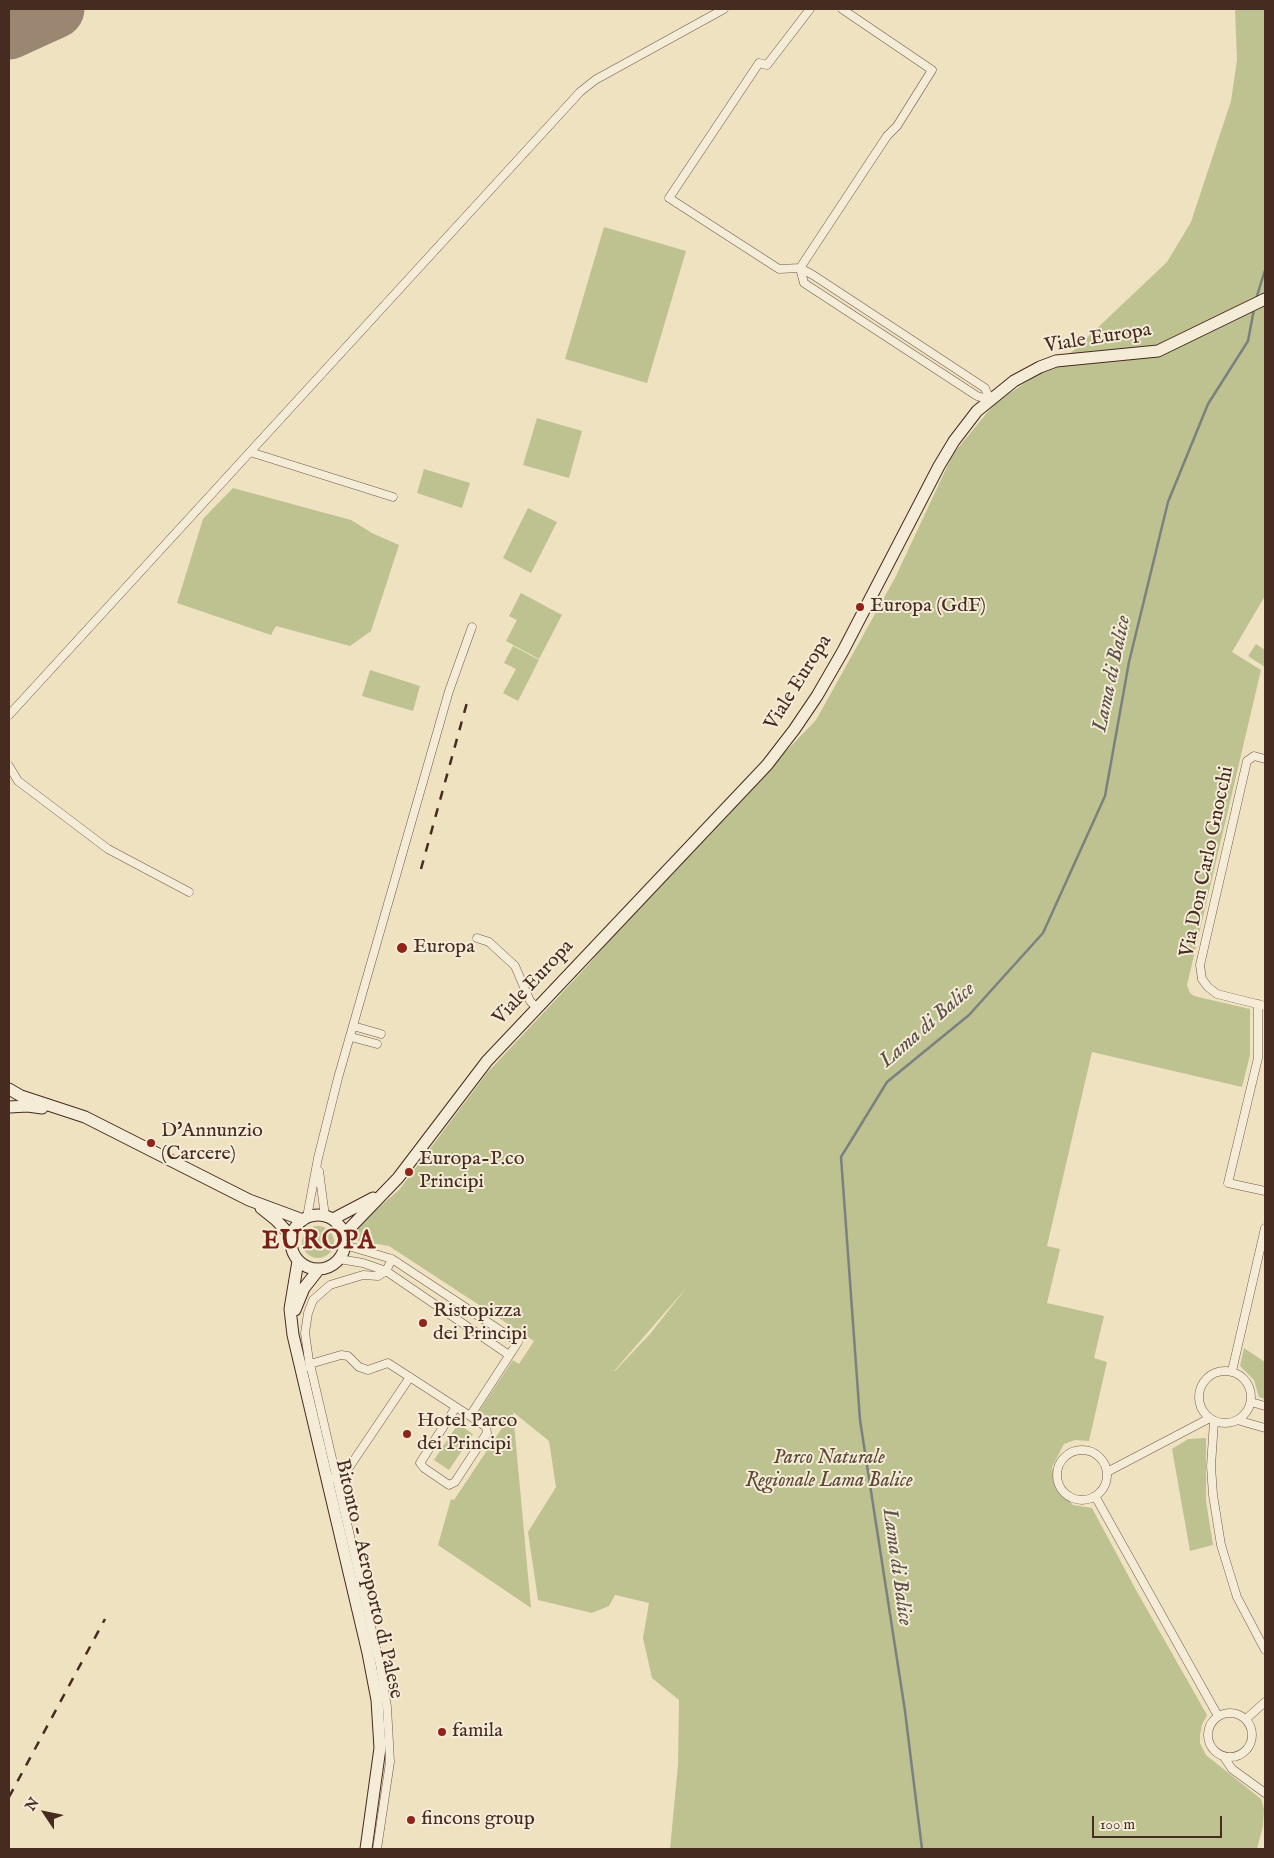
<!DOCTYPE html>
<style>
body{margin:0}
#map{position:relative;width:1274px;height:1858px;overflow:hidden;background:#efe2c1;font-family:"IM FELL English",serif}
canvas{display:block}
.frame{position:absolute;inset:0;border:10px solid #462b21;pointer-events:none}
.north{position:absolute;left:20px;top:1788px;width:50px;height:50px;-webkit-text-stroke:4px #f5ecd7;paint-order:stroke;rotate:304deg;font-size:14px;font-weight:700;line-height:20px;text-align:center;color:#462b21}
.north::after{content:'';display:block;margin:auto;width:18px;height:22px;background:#462b21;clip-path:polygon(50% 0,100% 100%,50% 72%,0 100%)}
.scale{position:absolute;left:1092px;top:1816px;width:130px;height:22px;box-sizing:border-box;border:2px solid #462b21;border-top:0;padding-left:6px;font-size:15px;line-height:18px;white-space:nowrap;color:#462b21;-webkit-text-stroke:4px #f5ecd7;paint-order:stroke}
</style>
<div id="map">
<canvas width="1274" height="1858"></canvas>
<div class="frame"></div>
<div class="north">N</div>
<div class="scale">100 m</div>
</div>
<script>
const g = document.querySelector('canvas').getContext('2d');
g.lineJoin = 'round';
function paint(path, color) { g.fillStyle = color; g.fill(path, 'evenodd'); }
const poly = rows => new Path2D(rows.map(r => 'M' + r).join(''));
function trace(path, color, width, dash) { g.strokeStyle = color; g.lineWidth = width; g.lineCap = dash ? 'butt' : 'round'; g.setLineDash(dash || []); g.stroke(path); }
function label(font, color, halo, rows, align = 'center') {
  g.font = font + ' "IM FELL English",serif'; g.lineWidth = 4; g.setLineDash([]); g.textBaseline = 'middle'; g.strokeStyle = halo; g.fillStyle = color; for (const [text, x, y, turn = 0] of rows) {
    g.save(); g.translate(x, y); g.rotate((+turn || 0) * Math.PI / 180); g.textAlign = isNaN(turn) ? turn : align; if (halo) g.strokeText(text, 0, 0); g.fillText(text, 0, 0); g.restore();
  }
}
paint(poly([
 [1235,9,1265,9,1265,596,1232,652,1261,670,1187,985,1190,993,1194,996,1250,1009,1250,1055,1242,1087,1092,1052,1047,1246,1060,1249,1047,1303,1104,1316,1094,1358,1107,1362,1089,1441,1075,1440,1064,1444,1052,1467,1056,1488,1073,1505,1092,1508,1136,1590,1207,1715,1202,1725,1200,1735,1200,1743,1206,1755,1261,1799,1264,1809,1263,1826,1257,1849,670,1849,678,1765,679,1700,652,1678,643,1638,649,1603,615,1595,609,1606,592,1613,538,1600,528,1532,556,1487,549,1441,513,1412,531,1608,438,1545,451,1499,454,1500,502,1428,479,1411,513,1360,519,1364,534,1341,389,1246,358,1241,356,1238,357,1226,399,1190,487,1073,590,963,641,902,816,720,895,578,953,454,995,403,1073,351,1167,262,1191,222,1231,101,1237,60],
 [687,1287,650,1334,615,1371,615,1370],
 [604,227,686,251,647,383,565,359],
 [537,418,582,431,569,478,523,465],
 [424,469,470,483,462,508,417,493],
 [233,488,351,520,372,533,399,545,371,631,350,646,276,626,271,635,177,603,203,519],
 [528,508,557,522,531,573,503,558],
 [521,593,562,615,539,659,506,641,517,620,509,616],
 [1256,644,1265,650,1265,667,1248,656],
 [513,646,539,660,518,701,503,693,516,669,504,663],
 [370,670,420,686,413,711,362,696],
 '302 1242a16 16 0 1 1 32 0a16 16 0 1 1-32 0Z',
 [1244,1348,1265,1362,1265,1399,1259,1397,1254,1380,1240,1366],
 [458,1424,473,1434,449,1470,434,1460],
 [1206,1438,1206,1501,1213,1545,1190,1551,1172,1449,1188,1439]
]), '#bec290');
trace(poly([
 [1256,299,1265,270],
 [922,1849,905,1711,860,1420,841,1157,887,1082,969,1015,1043,933,1105,796,1129,662,1168,502,1208,404,1248,341,1254,309]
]), '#7b817f', 2.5);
trace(poly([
 [9,30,55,9]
]), '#9a8671', 59);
const street = poly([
 [810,9,767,65,759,63,669,198,779,269,800,268,813,275,985,388,990,400],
 [800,268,887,136,897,126,932,70,842,9],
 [800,268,804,283,977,396,990,400],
 [250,452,393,497],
 [9,715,580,92,595,80,724,9],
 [1265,759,1254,756,1247,761,1200,965,1202,979,1208,987,1217,994,1265,1006],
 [9,766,18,781,108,849,189,892],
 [477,938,489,942,515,966,530,1001,536,1007],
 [1258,1004,1258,1058,1228,1183,1265,1191],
 [353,1026,381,1034],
 [351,1037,377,1044],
 [319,1171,325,1216],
 [307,1217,318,1158,338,1078,449,691,472,627],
 [345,1245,392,1259,518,1342,470,1416,388,1363,368,1370,359,1367,348,1356,341,1355,310,1364,380,1665,387,1707,390,1762,377,1849],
 [339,1259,363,1263,386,1271,509,1355],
 [310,1368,305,1333,308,1313,313,1300,330,1285,363,1275,378,1276,386,1271,392,1259],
 '1199 1397a26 26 0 1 1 52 0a26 26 0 1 1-52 0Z',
 [1232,1371,1265,1228],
 [1251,1402,1265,1406],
 [456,1407,420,1463,424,1468,449,1485,455,1482,487,1433,486,1427,470,1416],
 [1237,1420,1265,1428],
 [1214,1421,1211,1466,1213,1495,1221,1545,1237,1597,1265,1650],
 '1057 1475a25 25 0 1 1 50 0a25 25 0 1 1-50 0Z',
 [1107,1472,1210,1418],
 [331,1479,343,1474,350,1466,410,1377],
 [1095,1496,1218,1716],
 '1208 1735a22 22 0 1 1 44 0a22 22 0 1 1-44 0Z',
 [1246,1719,1265,1702],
 [1224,1757,1232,1769,1265,1793]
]);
const secondary = poly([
 [9,1089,21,1096,85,1117,249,1200,303,1220],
 [9,1107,28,1106,42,1108],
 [261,1208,276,1220,292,1237],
 '291 1242a27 27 0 1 1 54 0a27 27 0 1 1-54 0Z',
 [333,1219,373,1198],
 [345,1240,349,1229,398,1178,487,1061,767,765,794,730,817,696,843,651,939,466,954,441,977,411,1014,381,1040,367,1056,361,1158,351,1265,299],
 [298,1261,290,1309,293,1335,368,1653,377,1700,380,1748,366,1849],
 [295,1310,304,1288,319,1269]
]);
trace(street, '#705949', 9);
trace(secondary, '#462b21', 13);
trace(street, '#f5ecd7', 8);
trace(secondary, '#f5ecd7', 11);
trace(poly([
 [421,869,468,699],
 [9,1797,105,1619]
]), '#462b21', 2.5, [9, 9]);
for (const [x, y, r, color] of [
 [860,607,5,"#8f2418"],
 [402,948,6,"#8f2418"],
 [151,1143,5,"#8f2418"],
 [409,1172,5,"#8f2418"],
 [423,1323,5,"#8f2418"],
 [407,1434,5,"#8f2418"],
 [442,1732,5,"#8f2418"],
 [411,1820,5,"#8f2418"]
]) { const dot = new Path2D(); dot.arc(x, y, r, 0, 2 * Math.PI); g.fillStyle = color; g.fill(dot); trace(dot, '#f5ecd7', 2); }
label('20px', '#462b21', '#f5ecd7', [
 ["Viale Europa",1098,339,-9],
 ["Viale Europa",799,683,-58],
 ["Via Don Carlo Gnocchi",1208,862,-78],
 ["Viale Europa",534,983,-47],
 ["Bitonto - Aeroporto di Palese",368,1579,77]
]);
label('20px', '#462b21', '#f5ecd7', [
 ["Europa (GdF)",870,607],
 ["Europa",413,948],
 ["D'Annunzio",161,1132],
 ["(Carcere)",161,1155],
 ["Europa-P.co",419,1160],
 ["Principi",419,1183],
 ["Ristopizza",433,1312],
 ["dei Principi",433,1335],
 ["Hotel Parco",417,1422],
 ["dei Principi",417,1445],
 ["famila",452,1732],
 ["fincons group",421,1820]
], 'left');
label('italic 20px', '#5e4937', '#f5ecd7', [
 ["Parco Naturale",829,1459],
 ["Regionale Lama Balice",829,1482]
]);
label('italic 21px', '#5c4f48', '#f5ecd7', [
 ["Lama di Balice",1113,674,-78],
 ["Lama di Balice",928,1026,-41],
 ["Lama di Balice",896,1567,82]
]);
g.letterSpacing = '1px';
label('bold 25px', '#7a1f14', '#f5ecd7', [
 ["EUROPA",319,1243]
]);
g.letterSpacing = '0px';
</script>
